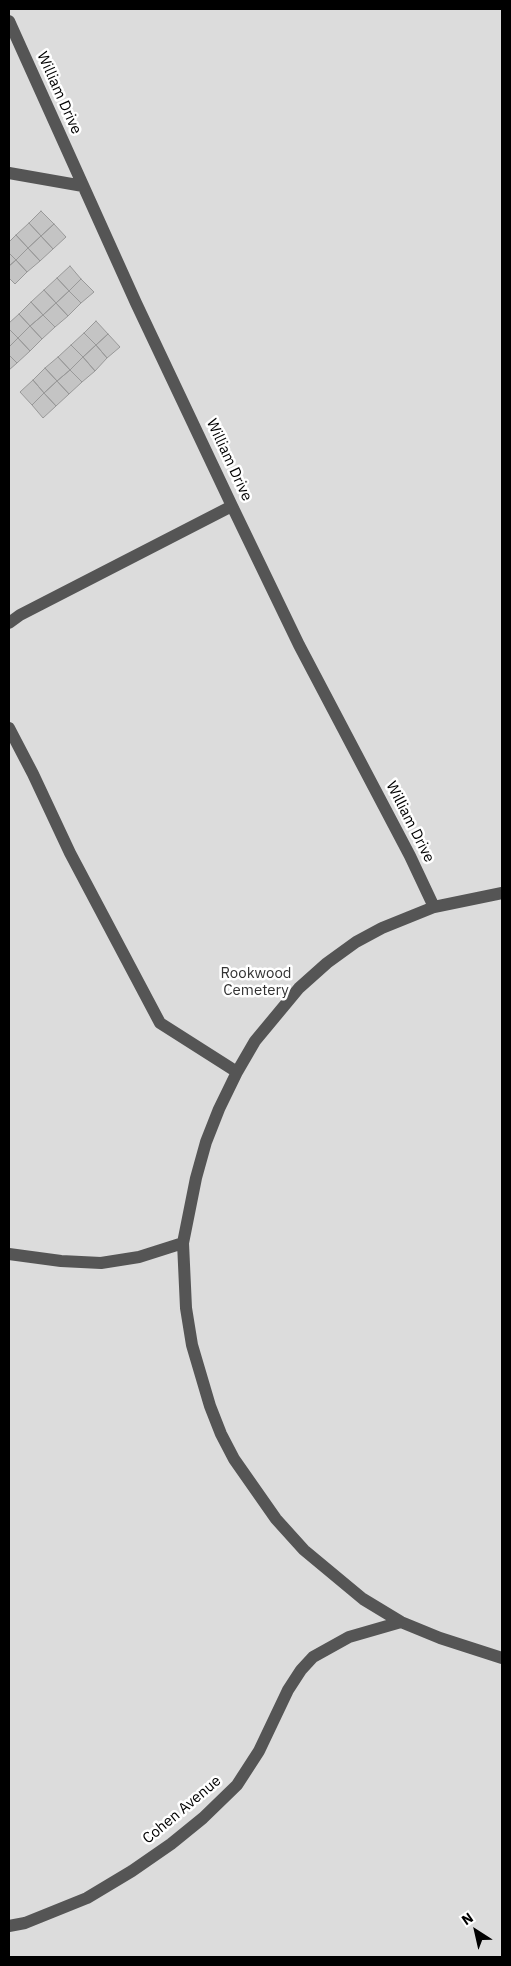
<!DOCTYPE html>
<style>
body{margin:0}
#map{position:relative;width:511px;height:1966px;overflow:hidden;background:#fff;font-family:"IBM Plex Sans",sans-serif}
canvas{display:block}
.frame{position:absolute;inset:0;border:10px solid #000;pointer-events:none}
.north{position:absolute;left:451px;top:1906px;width:50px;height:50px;-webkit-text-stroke:4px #fff;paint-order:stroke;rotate:325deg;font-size:14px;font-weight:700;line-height:20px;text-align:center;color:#000}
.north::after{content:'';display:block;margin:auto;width:18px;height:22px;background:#000;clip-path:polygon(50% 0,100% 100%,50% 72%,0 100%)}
</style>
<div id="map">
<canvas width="511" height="1966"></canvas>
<div class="frame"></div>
<div class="north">N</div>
</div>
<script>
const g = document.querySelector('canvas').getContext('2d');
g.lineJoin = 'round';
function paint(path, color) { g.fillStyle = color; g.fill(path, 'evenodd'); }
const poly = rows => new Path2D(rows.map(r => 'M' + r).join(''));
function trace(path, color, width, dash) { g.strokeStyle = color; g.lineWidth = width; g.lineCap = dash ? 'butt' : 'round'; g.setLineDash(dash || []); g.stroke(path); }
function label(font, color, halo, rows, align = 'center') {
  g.font = font + ' "IBM Plex Sans",sans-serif'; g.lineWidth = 5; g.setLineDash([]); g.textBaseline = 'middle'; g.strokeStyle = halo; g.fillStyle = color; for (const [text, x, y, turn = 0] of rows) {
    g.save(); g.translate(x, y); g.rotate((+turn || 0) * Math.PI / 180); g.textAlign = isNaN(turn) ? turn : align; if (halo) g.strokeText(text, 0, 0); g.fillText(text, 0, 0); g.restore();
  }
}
paint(poly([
 [9,9,502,9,502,1957,9,1957]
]), '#dcdcdc');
const building = poly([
 [41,211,54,224,41,236,29,223,41,211],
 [29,223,41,236,28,248,16,235,29,223],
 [54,224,66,237,53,249,41,236,54,224],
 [16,235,28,248,16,260,9,253,9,242,16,235],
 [41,236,53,249,40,261,28,248,41,236],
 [28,248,40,261,27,272,16,260,28,248],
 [9,253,16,260,9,266,9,253],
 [16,260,27,272,15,284,9,278,9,266,16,260],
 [70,266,81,279,69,291,57,278,70,266],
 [57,278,69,291,56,303,44,290,57,278],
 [81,279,94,292,81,303,69,291,81,279],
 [44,290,56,303,43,315,31,302,44,290],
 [69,291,81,303,68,316,56,303,69,291],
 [31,302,43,315,30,326,19,314,31,302],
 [56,303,68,316,55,327,43,315,56,303],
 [19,314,30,326,18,338,9,329,9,323,19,314],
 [43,315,55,327,42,339,30,326,43,315],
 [96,321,108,334,96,345,84,333,96,321],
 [30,326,42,339,30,351,18,338,30,326],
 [9,329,18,338,9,347,9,329],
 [84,333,96,345,83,357,71,345,84,333],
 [108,334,120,347,107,358,96,345,108,334],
 [18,338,30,351,17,363,9,355,9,347,18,338],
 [71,345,83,357,70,370,58,357,71,345],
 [96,345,107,358,95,371,83,357,96,345],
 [9,355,17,363,9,370,9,355],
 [58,357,70,370,57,381,45,368,58,357],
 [83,357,95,371,82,382,70,370,83,357],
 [45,368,57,381,44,393,33,380,45,368],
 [70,370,82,382,69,394,57,381,70,370],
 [33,380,44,393,32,405,20,392,33,380],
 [57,381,69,394,56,406,44,393,57,381],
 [44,393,56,406,43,418,32,405,44,393]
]);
paint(building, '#c4c4c4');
trace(building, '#999', 1);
trace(poly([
 [9,21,136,303,232,506,299,645,410,856,434,907],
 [9,173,83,186],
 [9,623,20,615,232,506],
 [9,728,33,774,70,853,160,1023,237,1072],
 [502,893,434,907,382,928,356,942,327,963,299,988,255,1041,237,1072,219,1109,206,1142,196,1178,183,1243,186,1308,192,1345,210,1406,221,1434,234,1459,276,1519,304,1550,363,1599,401,1622,440,1638,502,1658],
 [9,1254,61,1261,101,1263,139,1257,183,1243],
 [9,1926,25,1923,87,1898,132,1871,171,1844,203,1818,237,1785,259,1751,288,1690,301,1670,313,1657,349,1637,401,1622]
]), '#555', 12);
label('15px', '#000', '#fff', [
 ["William Drive",59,93,66],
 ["William Drive",229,460,65],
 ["William Drive",410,822,63],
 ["Cohen Avenue",182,1810,-40]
]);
label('15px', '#333', '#fff', [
 ["Rookwood",256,974],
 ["Cemetery",256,991]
]);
</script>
